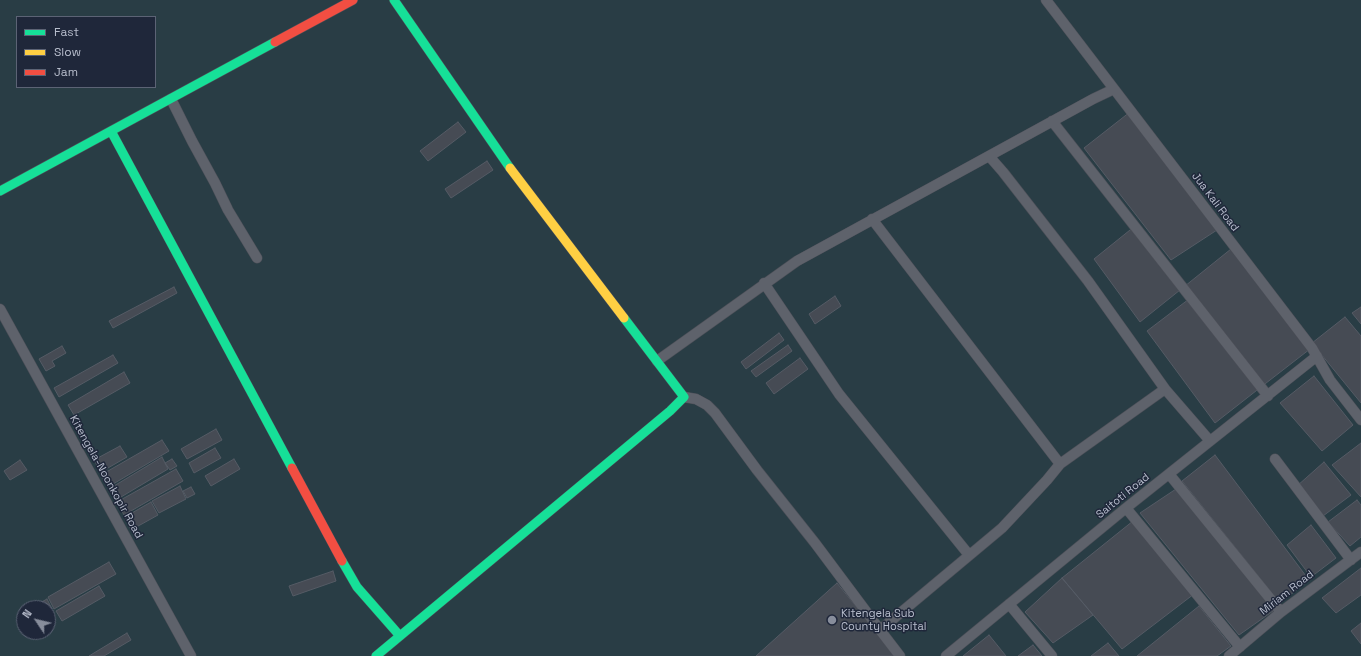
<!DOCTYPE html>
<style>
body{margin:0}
#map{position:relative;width:1361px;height:656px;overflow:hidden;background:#2d333e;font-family:"Space Grotesk",sans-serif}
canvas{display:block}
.legend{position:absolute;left:16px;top:16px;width:140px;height:72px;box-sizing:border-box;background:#1f273a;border:1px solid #5c6375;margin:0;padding:5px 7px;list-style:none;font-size:12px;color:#b8becd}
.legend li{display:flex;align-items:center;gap:8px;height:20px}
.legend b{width:20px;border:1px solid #5c6375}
.north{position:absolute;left:16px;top:600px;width:40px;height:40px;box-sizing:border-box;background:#1f273a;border:1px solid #5c6375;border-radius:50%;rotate:305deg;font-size:11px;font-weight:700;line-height:16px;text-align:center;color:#b8becd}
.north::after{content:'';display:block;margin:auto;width:14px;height:18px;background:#878d9b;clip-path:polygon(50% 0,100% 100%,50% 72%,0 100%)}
</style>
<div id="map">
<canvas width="1361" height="656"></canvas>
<ul class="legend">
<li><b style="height:5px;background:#16e098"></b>Fast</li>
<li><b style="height:5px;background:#ffcf43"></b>Slow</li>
<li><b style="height:5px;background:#f24e42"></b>Jam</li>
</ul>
<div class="north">N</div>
</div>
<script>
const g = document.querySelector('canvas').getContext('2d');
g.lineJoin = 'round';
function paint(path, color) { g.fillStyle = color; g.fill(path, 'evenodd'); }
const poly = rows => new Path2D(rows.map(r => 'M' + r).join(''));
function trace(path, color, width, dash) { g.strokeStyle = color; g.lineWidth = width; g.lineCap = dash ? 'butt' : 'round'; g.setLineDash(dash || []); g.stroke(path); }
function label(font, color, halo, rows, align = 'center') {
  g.font = font + ' "Space Grotesk",sans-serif'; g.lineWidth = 3; g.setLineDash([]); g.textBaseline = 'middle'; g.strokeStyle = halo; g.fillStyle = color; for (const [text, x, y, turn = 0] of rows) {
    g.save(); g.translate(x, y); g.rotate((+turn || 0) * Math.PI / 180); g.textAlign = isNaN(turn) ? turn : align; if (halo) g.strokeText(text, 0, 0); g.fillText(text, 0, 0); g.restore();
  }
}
paint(poly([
 [0,0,1361,0,1361,656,0,656],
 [17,17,155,17,155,87,17,87],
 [24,608,48,608,48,632,24,632]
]), '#293d45');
const building = poly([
 [1130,112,1217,230,1171,260,1084,148,1130,112],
 [458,122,466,132,428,161,420,151,458,122],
 [487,161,493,170,451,198,445,189,487,161],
 [1135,226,1185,286,1140,322,1094,259,1135,226],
 [1231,249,1310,349,1261,387,1185,286,1231,249],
 [174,287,177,293,113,328,109,321,174,287],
 [835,296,841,306,815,324,809,314,835,296],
 [1193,296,1261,387,1215,423,1147,331,1193,296],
 [1361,307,1361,324,1352,313,1361,307],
 [1345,317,1361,336,1361,403,1312,343,1345,317],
 [779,333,784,340,746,369,741,362,779,333],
 [788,345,792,351,756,377,751,371,788,345],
 [62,346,66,353,52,361,55,366,46,371,39,359,62,346],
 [113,355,118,363,59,397,54,388,113,355],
 [800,358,808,369,774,394,766,383,800,358],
 [124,372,130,383,74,415,68,405,124,372],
 [1314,376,1353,425,1322,451,1280,403,1314,376],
 [216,429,222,440,187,459,181,449,216,429],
 [162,440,169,451,108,487,101,475,162,440],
 [1361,443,1361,497,1332,465,1361,443],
 [120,446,127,457,101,472,94,460,120,446],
 [215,448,221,458,194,473,189,463,215,448],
 [1215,455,1309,580,1280,603,1182,481,1215,455],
 [162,457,168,469,116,500,109,489,162,457],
 [172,459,177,466,170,470,165,463,172,459],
 [234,459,240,469,211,486,205,476,234,459],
 [20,460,27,470,10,480,4,471,20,460],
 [1324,462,1351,495,1323,516,1297,486,1324,462],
 [176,469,183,481,124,515,117,502,176,469],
 [180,486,186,499,159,513,152,501,180,486],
 [191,487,195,494,187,498,183,491,191,487],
 [1176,489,1276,609,1239,635,1140,513,1176,489],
 [1357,500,1361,505,1361,537,1350,546,1328,522,1357,500],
 [151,502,158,515,131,530,125,517,151,502],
 [1133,521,1194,594,1122,649,1062,578,1133,521],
 [1311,525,1336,558,1311,577,1287,545,1311,525],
 [109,562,116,574,54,609,48,597,109,562],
 [1361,568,1361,595,1336,613,1322,598,1361,568],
 [333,571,336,581,293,596,289,586,333,571],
 [1062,578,1093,615,1053,643,1025,612,1062,578],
 [837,583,896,656,756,656,837,583],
 [99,586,105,596,62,621,56,611,99,586],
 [47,599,52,609,48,611,48,608,31,608,47,599],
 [1199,606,1231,646,1217,656,1137,656,1199,606],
 [1361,623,1361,644,1351,631,1361,623],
 [127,633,131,640,104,656,89,656,127,633],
 [989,635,1006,656,963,656,989,635],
 [1108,643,1119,656,1091,656,1108,643],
 [1033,645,1042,656,1018,656,1033,645]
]);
paint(building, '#464b54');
trace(building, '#555b65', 1);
const street = poly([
 [1046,0,1312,348,1330,380,1361,420],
 [171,99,192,141,215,183,228,210,257,258],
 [1052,121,1268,396],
 [989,156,1003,172,1088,281,1165,389],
 [872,219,1060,464],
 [764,283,839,394,969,555],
 [0,309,191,656],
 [657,361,797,261,1093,99,1114,89],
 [684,397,696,399,707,405,715,413,757,470,815,543,880,630,900,656],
 [1275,459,1351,560],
 [1169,474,1281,612],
 [1126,508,1240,647],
 [1009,604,1052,656],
 [880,630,1002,528,1047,480,1060,464,1165,389,1210,441],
 [946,656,1126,508,1317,356],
 [1229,656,1281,612,1361,552]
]);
const fast = poly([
 [394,0,510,168],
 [111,131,292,468],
 [0,191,275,42],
 [342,561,357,587,400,636],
 [376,656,670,411,684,397,624,318]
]);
const slow = poly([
 [510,168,624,318]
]);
const jam = poly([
 [275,42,353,0],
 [292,468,342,561]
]);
trace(street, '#4c4f58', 11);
trace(fast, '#4c4f58', 10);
trace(slow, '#4c4f58', 10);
trace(jam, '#4c4f58', 10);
trace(street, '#5e626b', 10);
trace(fast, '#16e098', 9);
trace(slow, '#ffcf43', 9);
trace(jam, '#f24e42', 9);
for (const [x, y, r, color] of [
 [832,620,5,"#878d9b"]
]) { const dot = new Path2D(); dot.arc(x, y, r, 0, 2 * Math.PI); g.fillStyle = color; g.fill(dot); trace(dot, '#1f273a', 1.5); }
label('11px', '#b8becd', '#1f273a', [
 ["Jua Kali Road",1215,202,53],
 ["Kitengela-Noonkopir Road",106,477,61],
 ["Saitoti Road",1123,496,-39],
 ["Miriam Road",1287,593,-38]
]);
label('11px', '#b8becd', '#1f273a', [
 ["Kitengela Sub",841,614],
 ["County Hospital",841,627]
], 'left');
</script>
